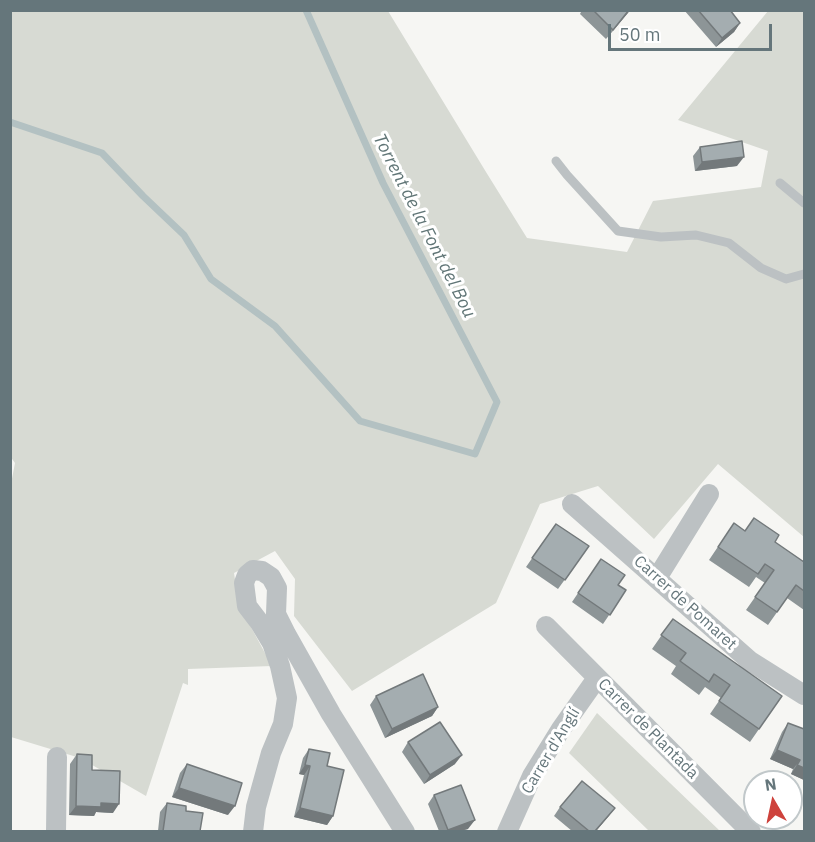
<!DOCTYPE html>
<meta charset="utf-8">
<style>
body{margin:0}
#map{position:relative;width:815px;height:842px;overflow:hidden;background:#f6f6f3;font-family:"IBM Plex Sans",sans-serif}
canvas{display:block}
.frame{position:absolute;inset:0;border:12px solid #65767b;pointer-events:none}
.north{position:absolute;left:743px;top:770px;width:60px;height:60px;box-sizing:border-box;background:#fff;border:2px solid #c1c8ca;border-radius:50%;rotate:351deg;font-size:16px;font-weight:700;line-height:24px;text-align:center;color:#65767b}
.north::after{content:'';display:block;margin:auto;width:21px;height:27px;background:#ce423c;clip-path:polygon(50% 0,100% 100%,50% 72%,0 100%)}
.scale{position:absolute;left:608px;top:24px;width:164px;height:27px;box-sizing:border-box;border:3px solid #65767b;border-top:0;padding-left:8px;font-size:18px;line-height:21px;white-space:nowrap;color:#65767b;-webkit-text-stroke:4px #fff;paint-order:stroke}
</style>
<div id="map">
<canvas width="815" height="842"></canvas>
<div class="frame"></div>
<div class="north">N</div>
<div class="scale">50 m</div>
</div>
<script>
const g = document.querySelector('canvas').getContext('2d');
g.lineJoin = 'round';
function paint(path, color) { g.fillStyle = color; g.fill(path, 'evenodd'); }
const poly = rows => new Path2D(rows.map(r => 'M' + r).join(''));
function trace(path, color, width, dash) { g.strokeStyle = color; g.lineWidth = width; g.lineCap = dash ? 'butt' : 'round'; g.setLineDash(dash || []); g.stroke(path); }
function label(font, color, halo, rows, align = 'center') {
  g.font = font + ' "IBM Plex Sans",sans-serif'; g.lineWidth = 6; g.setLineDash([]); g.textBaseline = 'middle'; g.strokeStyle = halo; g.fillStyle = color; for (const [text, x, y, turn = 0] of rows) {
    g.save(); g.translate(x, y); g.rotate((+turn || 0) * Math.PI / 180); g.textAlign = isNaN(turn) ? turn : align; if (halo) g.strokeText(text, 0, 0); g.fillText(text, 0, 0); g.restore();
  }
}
paint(poly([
 [10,11,388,11,486,172,527,238,627,252,653,201,761,187,768,151,678,120,768,11,804,11,804,537,718,464,654,539,598,486,540,504,496,603,352,691,294,616,295,579,275,551,234,573,239,605,272,666,188,669,188,685,183,683,146,796,80,758,11,737,10,489,15,463,10,456],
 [597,713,720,831,649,831,569,753]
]), '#d7dad3');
trace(poly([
 [10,122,102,153,143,196,184,235,211,279,275,326,360,421,475,454,497,402,383,183,306,10]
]), '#b3c1c2', 7);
trace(poly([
 [556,161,567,175,618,231,661,237,696,235,729,243,761,268,786,279,804,274],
 [780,183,804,203]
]), '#bcc1c3', 9);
trace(poly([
 [572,504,750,661,804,695],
 [657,578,709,494],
 [546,626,751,832],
 [56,832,57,757],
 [253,832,256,807,271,753,283,724,287,698,280,666,272,643,260,623,247,606,244,583,247,575,253,570,262,571,271,577,277,588,276,614,286,634,331,714,405,832],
 [507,832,532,776,561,729,597,678]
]), '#bcc1c3', 20);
paint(poly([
 [582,10,630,10,606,39,580,14],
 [684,10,730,10,740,23,734,32,716,47],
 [700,147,737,166,695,171,693,156],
 [734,523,745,531,775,542,804,562,804,610,787,598,768,625,746,610,765,583,756,577,749,587,709,560],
 [556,524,589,546,558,589,526,567],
 [601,559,618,585,626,590,603,624,572,602],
 [673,619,782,696,750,742,710,714,721,698,705,687,699,695,671,674,676,666,652,649],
 [376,696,438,707,432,716,385,738,370,705],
 [788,723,804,780,791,774,793,769,770,759,782,732],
 [408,742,455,764,424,784,402,752],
 [309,749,327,766,333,816,327,825,294,817,304,775,299,774,303,758],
 [77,754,92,770,113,813,96,812,94,816,69,815,70,764],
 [187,764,228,815,172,797,180,773],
 [434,795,468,829,460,831,439,831,428,804],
 [167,803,186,811,200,831,158,831,160,812],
 [560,807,615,808,596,831,572,831,554,816]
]), '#8d9597');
paint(poly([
 [629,10,630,10,628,13,606,39],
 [740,23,734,32,716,47,722,38],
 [744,157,737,166,695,171,702,162],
 [438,707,432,716,385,738,392,729],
 [777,750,800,760,793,769,770,759],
 [462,755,455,764,424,784,430,775],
 [305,765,310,766,304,775,299,774],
 [797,765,804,768,804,780,791,774],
 [179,788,235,806,228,815,172,797],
 [101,803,119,804,113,813,96,812,94,816,69,815,76,806],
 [300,808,333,816,327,825,294,817],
 [615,808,608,817,596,831,595,831],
 [475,820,468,829,460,831,446,831,448,830]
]), '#73797b');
const building = poly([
 [593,10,629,10,613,30,593,10],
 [698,10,730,10,740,23,722,38,698,10],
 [742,141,744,157,702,162,700,147,742,141],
 [754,518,779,535,775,542,804,562,804,591,796,585,777,612,755,597,774,570,765,564,758,574,718,547,734,523,745,531,754,518],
 [556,524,589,546,565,580,532,558,556,524],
 [601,559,625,575,618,585,626,590,610,615,578,593,601,559],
 [673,619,782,696,759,729,719,701,730,685,714,674,709,682,680,661,686,653,661,635,673,619],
 [423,674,438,707,392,729,376,696,423,674],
 [440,722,462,755,430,775,408,742,440,722],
 [788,723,804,729,804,768,797,765,800,760,777,750,788,723],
 [309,749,330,753,327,766,344,770,333,816,300,808,310,766,305,765,309,749],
 [77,754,92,755,92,770,120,771,119,804,101,803,101,807,76,806,77,754],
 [187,764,242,783,235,806,179,788,187,764],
 [582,781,615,808,595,831,589,831,560,807,582,781],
 [461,785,475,820,448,830,434,795,461,785],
 [167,803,186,806,186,811,203,813,200,831,163,831,167,803]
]);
paint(building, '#a4adb0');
trace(building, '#73797b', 1.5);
label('16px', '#65767b', '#fff', [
 ["Carrer de Pomaret",685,603,42],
 ["Carrer de Plantada",648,729,45],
 ["Carrer d'Anglí",551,751,-59]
]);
label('italic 18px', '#607576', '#fff', [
 ["Torrent de la Font del Bou",424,226,63]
]);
</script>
